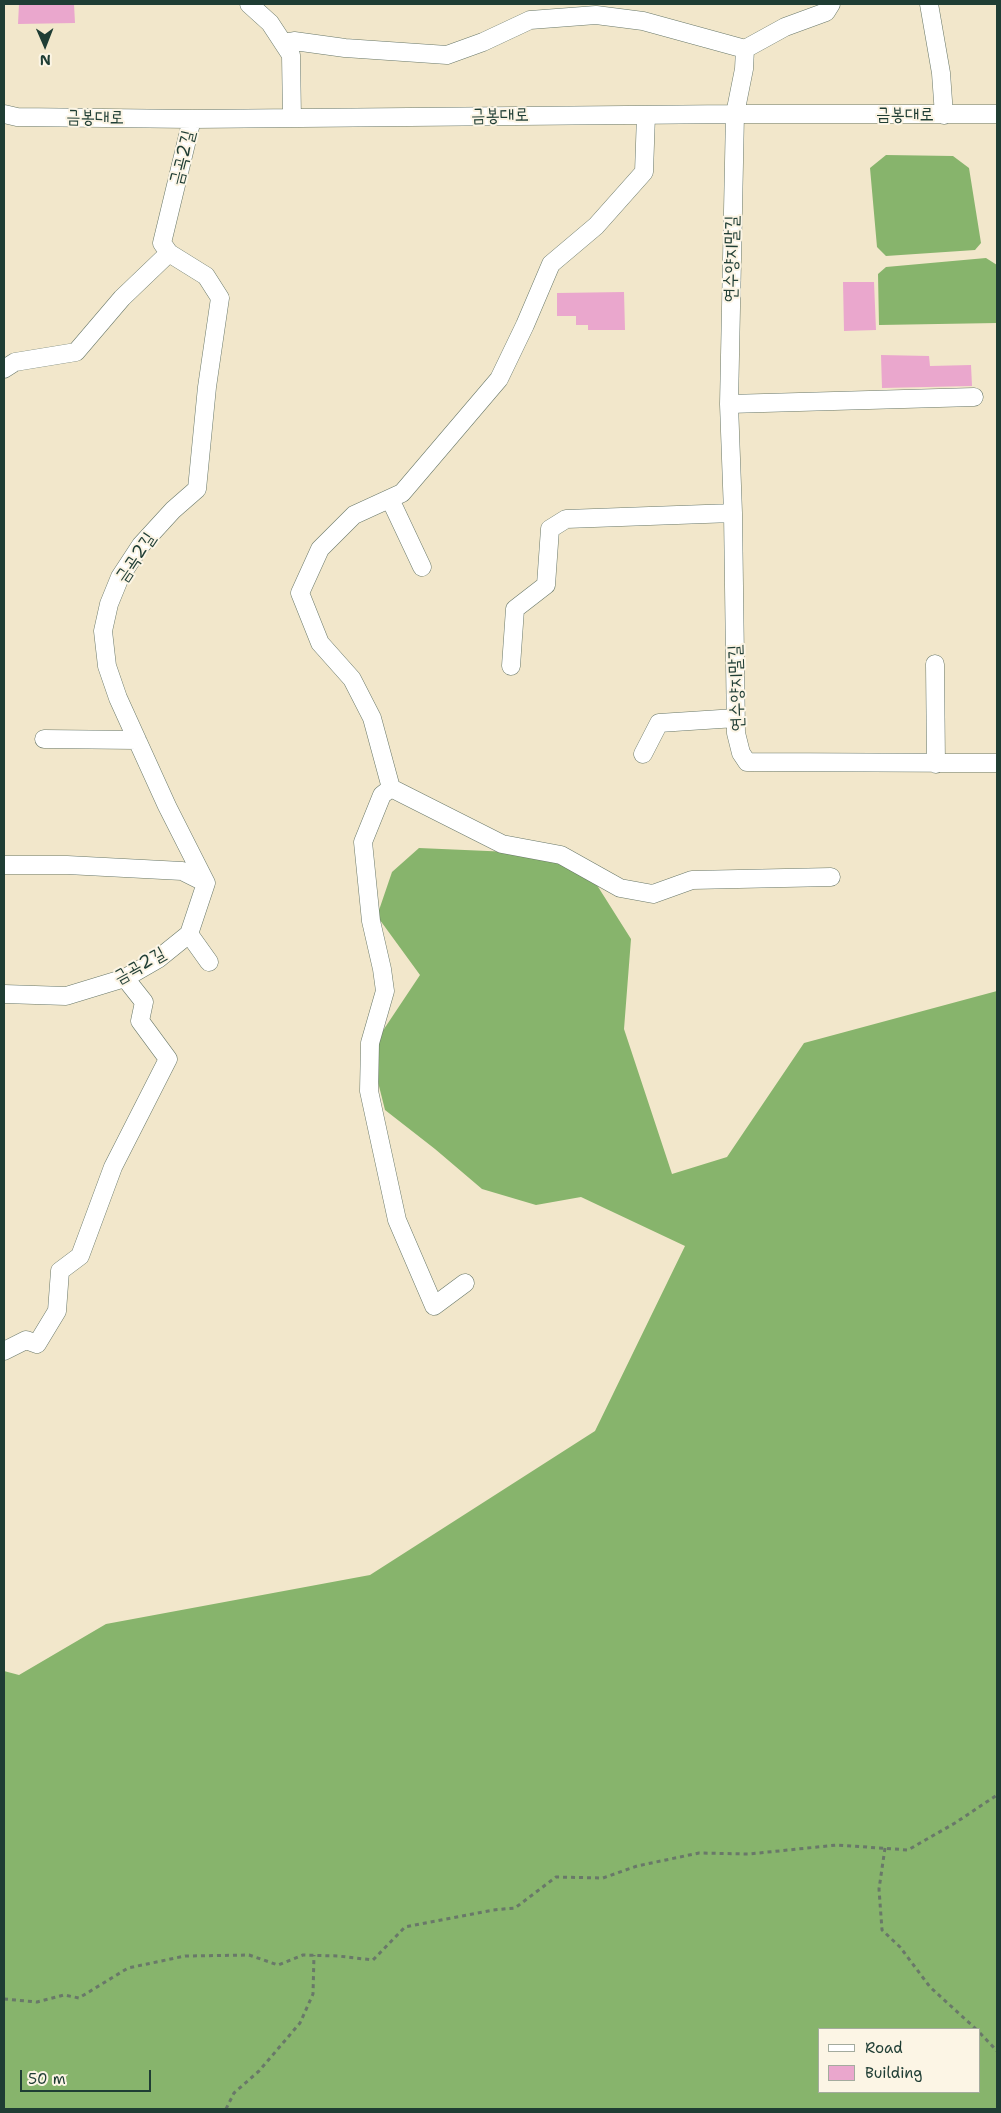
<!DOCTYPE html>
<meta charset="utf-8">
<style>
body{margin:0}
#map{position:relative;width:1001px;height:2113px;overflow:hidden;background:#f2e7cb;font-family:"Shantell Sans",sans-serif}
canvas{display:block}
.frame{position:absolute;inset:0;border:5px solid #1f3d34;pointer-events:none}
.legend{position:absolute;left:818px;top:2028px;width:162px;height:65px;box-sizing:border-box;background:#fcf5e5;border:1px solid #a4ab9e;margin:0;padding:6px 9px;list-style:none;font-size:15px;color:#1f3d34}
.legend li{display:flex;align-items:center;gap:10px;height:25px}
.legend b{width:25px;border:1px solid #a4ab9e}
.north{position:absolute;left:20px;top:20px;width:50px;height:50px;-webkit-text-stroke:4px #fcf5e5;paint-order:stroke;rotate:179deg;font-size:14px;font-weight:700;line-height:20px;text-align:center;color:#1f3d34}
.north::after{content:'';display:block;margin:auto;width:18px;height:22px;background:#1f3d34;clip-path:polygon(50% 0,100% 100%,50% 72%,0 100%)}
.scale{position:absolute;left:20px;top:2070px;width:131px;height:22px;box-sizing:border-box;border:2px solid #1f3d34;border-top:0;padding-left:6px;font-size:15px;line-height:18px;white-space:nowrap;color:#1f3d34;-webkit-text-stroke:4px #fcf5e5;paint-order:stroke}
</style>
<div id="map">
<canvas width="1001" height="2113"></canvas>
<div class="frame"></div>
<ul class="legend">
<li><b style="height:6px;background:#fff"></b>Road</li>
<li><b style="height:14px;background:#eaa7cd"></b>Building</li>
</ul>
<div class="north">N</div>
<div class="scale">50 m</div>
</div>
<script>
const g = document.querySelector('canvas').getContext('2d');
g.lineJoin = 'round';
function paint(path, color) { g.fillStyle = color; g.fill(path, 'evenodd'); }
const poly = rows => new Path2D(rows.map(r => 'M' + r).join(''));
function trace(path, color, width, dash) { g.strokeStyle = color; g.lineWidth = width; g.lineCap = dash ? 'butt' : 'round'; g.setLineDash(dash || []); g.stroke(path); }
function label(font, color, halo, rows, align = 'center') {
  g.font = font + ' "Shantell Sans","Poor Story",sans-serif'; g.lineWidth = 4; g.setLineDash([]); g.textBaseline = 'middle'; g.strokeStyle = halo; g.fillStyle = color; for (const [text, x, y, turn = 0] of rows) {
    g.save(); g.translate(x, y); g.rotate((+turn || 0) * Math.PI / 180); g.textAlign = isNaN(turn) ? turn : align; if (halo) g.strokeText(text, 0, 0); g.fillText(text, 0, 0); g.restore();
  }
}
paint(poly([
 [886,155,953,156,969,168,981,243,975,250,886,256,877,247,870,168],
 [986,258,997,265,997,323,879,325,878,274,886,267],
 [419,848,556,854,595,882,631,939,624,1029,672,1174,727,1157,804,1043,997,991,997,2109,4,2109,4,1671,19,1675,106,1624,370,1575,595,1431,685,1246,581,1197,536,1205,482,1189,435,1149,385,1110,370,1050,420,975,377,916,392,872],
 [820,2029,980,2029,980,2092,820,2092]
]), '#87b46c');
paint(poly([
 [19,4,74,4,75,23,18,24],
 [843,282,874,282,876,330,844,331],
 [624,292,625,330,588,330,588,325,576,325,576,316,557,316,557,293],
 [881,355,929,356,930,366,971,365,972,386,882,388]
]), '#eaa7cd');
const minor = poly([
 [249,4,270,23,291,55,292,118],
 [831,4,826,12,785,27,745,49,744,69,735,114,729,404,733,513,736,733,741,753,747,762,997,763],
 [929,4,941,73,944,115],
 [283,43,294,41,345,48,447,55,483,42,530,20,596,15,643,21,745,49],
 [4,114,17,117,192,119,735,114,997,114],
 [4,369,15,362,76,352,122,298,169,253,162,243,192,119],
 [729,404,974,397],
 [390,499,422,567],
 [935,664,936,764],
 [511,666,515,609,546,585,550,529,566,519,733,513],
 [44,739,137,740],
 [643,754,659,723,736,718],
 [391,788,502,844,561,855,620,888,653,894,692,880,831,877],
 [4,865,67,865,182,871,206,883],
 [189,934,209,962],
 [4,994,66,996,125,978,158,959,189,934,206,883,167,806,118,698,107,666,103,631,109,604,120,577,141,545,173,510,197,489,207,387,220,298,206,276,169,253],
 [465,1283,434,1306,397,1220,369,1091,370,1043,385,991,382,969,371,921,363,842,382,795,391,788,372,718,352,679,320,643,300,593,320,549,354,515,402,493,499,379,525,325,551,264,596,226,644,172,646,115],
 [4,1351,26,1340,37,1344,57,1311,60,1271,80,1256,113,1167,168,1059,140,1021,144,1002,125,978]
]);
trace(minor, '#697869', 19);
trace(poly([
 [885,1848,879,1889,882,1930,900,1947,930,1987,976,2029],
 [4,1999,37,2002,64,1995,79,1998,128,1968,185,1956,249,1955,278,1965,303,1955,338,1956,373,1960,405,1927,493,1910,515,1908,556,1877,603,1878,637,1866,699,1853,749,1854,837,1845,908,1850,955,1823,997,1795],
 [980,2033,997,2051],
 [226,2109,234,2093,259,2071,300,2023,313,1994,314,1955]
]), '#697869', 3, [4, 4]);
trace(minor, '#fff', 18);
label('18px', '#1f3d34', '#fcf5e5', [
 ["금봉대로",905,115],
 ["금봉대로",500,116,-1],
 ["금봉대로",95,118,1],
 ["금곡2길",183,158,-76],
 ["연수양지말길",732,259,-89],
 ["금곡2길",136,558,-56],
 ["연수양지말길",737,688,-92],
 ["금곡2길",140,966,-29]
]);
</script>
